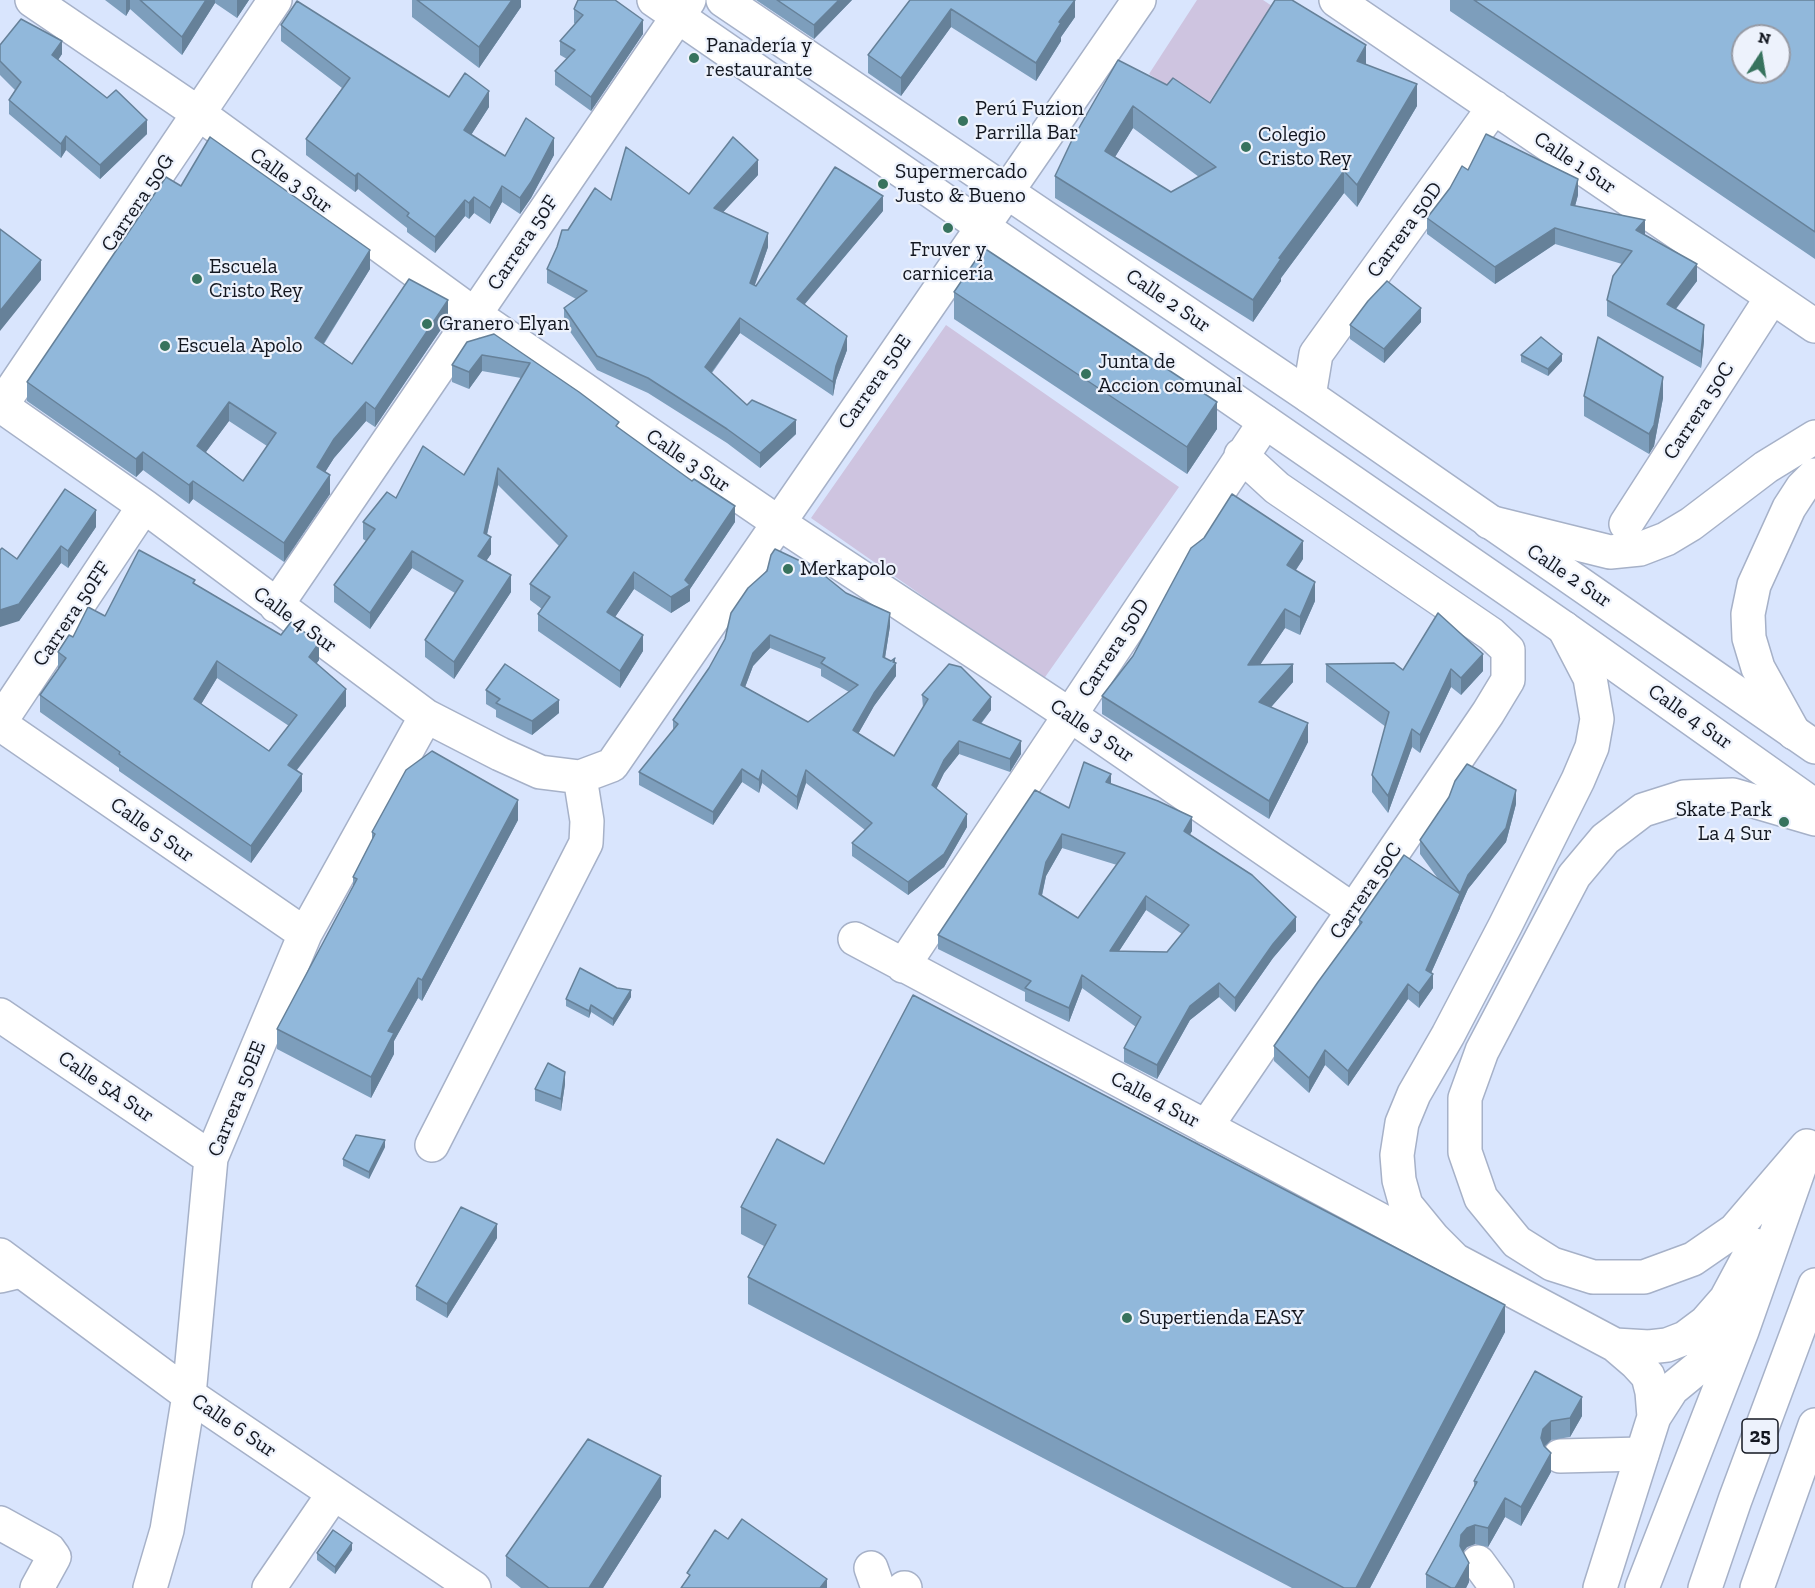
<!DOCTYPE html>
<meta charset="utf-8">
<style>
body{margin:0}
#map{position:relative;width:1815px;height:1588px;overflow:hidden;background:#d9e5fd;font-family:"Zilla Slab",serif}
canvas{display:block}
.north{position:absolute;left:1731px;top:24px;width:60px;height:60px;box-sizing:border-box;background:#edf2fc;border:2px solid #969aa4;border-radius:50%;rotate:12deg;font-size:16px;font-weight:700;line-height:24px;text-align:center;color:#131720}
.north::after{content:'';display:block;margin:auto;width:21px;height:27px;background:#37735e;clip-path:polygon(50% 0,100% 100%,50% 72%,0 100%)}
</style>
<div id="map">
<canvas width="1815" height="1588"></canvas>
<div class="north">N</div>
</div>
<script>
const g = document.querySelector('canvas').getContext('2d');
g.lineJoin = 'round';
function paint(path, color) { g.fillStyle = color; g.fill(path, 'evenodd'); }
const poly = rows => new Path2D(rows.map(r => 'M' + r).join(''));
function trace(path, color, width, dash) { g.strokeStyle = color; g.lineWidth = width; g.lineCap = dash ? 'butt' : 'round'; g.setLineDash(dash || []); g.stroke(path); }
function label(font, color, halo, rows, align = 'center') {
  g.font = font + ' "Zilla Slab",serif'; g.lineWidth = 4.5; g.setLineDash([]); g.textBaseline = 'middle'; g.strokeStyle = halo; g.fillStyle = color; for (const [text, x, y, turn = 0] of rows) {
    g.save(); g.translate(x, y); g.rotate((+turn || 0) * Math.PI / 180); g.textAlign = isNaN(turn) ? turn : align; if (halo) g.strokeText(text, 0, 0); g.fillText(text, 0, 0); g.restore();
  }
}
paint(poly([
 [1197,0,1263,0,1272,6,1204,110,1149,74],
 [946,325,1179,487,1043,680,811,518]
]), '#cec4e0');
const minor = poly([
 [32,0,198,113,474,314,779,523,1070,715,1353,910],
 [1336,0,1815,326],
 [1309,396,1316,354,1494,107],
 [0,405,144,506,426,716,500,754,540,772,580,777,612,765,1139,0],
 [1,406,275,0],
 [1626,524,1772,297],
 [276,606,689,0],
 [0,722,144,506],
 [0,724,305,934],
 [855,939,1448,1256],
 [903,966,1265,422],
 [0,1015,211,1158],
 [1206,1127,1488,713,1508,680,1508,650,1491,634,1277,488,1241,455],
 [432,1145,586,843,587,821,580,777],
 [0,1255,189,1395,474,1588],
 [1560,1456,1642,1454],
 [0,1523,49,1550,54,1557,37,1588],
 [1478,1562,1497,1588],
 [871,1568,878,1588],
 [150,1588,167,1530,189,1395,211,1158,305,934,426,716],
 [269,1588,334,1493],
 [904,1588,905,1588]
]);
const major = poly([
 [654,0,1564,628,1815,806],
 [723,0,1309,396,1815,747],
 [0,1276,21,1271]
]);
const highway = poly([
 [1489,522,1610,552,1640,549,1666,539,1691,524,1766,467,1815,437],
 [1564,628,1590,678,1597,719,1592,747,1578,780,1505,926,1448,1035,1414,1094,1402,1123,1397,1155,1399,1180,1406,1205,1433,1238,1455,1260,1615,1345,1636,1363,1648,1376,1652,1392,1654,1417],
 [1794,733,1758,668,1749,638,1748,614,1754,585,1789,508,1802,488,1815,475],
 [1807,1146,1735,1230,1693,1259,1644,1277,1593,1277,1552,1264,1517,1242,1481,1198,1465,1152,1465,1098,1482,1051,1574,876,1605,839,1643,810,1684,797,1733,795,1815,819],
 [1615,1345,1649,1347,1667,1345,1685,1338,1705,1323,1726,1299,1755,1245],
 [1600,1588,1654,1417,1672,1389,1740,1333],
 [1642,1588,1742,1331,1801,1163],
 [1705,1588,1735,1500,1815,1285],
 [1757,1588,1815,1425]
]);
trace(minor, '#a6b1c8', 36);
trace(major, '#a6b1c8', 36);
trace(highway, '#a6b1c8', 36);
trace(minor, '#fff', 33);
trace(major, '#fff', 33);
trace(highway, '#fff', 33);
paint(poly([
 [105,0,249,0,237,18,215,3,182,55,130,9,126,16],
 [412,0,521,0,521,7,479,68,412,17],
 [756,0,852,0,814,39],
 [910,0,1075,17,1061,37,1061,41,1036,81,951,27,901,96,868,73,868,55],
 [1450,0,1815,0,1815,259,1450,11],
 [574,9,643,34,591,111,555,85,555,71,567,59,560,55,560,41,575,24,574,23],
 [281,25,449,97,489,107,471,135,505,156,554,155,531,198,520,214,502,202,490,224,474,213,469,219,465,216,435,253,407,232,407,228,358,189,355,192,306,155,306,139,342,88,281,41],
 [0,45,62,54,58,60,147,134,100,179,66,150,61,158,9,114,9,100,15,90,0,75],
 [1118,60,1167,85,1210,103,1366,65,1417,106,1357,207,1344,193,1281,278,1281,281,1253,322,1055,198,1055,176],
 [1133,128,1199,177,1171,192,1115,157],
 [1468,170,1578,195,1575,206,1645,235,1697,281,1676,309,1704,341,1701,368,1607,316,1607,300,1622,264,1555,244,1495,284,1427,234,1427,218],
 [758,175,723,212,768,247,755,285,756,286,883,211,805,304,847,350,836,380,833,396,740,333,712,373,747,405,796,434,760,468,727,443,648,393,597,370,564,323,564,308,576,299,547,283,547,269,568,230,689,194],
 [181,186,370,269,324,344,352,364,448,319,375,427,366,421,334,458,325,472,330,494,284,562,193,499,189,504,143,470,136,477,27,401,27,382],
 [229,421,267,446,243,481,206,452],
 [954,292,1217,429,1187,474,954,319],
 [1421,322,1384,363,1350,339,1350,325],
 [494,334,619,428,735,522,690,589,690,601,671,613,634,589,615,617,643,651,620,688,538,631,538,614,542,609,530,600,530,584,559,546,498,485,487,535,491,554,486,561,511,592,454,679,425,657,425,640,455,593,412,568,370,629,334,602,334,585,366,541,363,539,363,522,396,498,464,475,521,378,482,371,469,389,452,382,452,365],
 [1521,355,1562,361,1548,376,1521,362],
 [1584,396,1663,398,1654,446,1649,454,1584,416],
 [96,527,68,568,61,563,19,621,17,559],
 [1303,559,1296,570,1315,601,1300,635,1285,628,1260,664,1293,682,1271,707,1308,742,1269,819,1102,714,1102,696],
 [195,584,319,660,316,664,346,706,297,770,302,791,251,863,119,771,119,768,40,712,40,695,58,670,58,652,73,637,105,616],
 [217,678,289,726,269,751,201,704],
 [846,593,890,626,885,658,895,663,896,676,874,706,858,734,894,756,923,708,922,695,991,710,981,724,1021,754,1010,772,959,754,944,773,936,789,967,827,944,867,908,895,852,856,852,843,865,830,806,783,797,810,762,783,759,793,742,782,713,825,639,785,639,772,673,730,673,720,709,668],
 [770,648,821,669,821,676,849,692,808,722,745,687,753,666],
 [1438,613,1483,671,1461,695,1451,687,1420,753,1412,747,1388,813,1372,792,1372,775,1386,727,1326,682,1326,664,1403,670],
 [486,690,559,713,532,735,496,717,496,710,486,704],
 [1111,784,1192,831,1189,835,1296,931,1273,958,1235,1012,1219,997,1190,1020,1157,1079,1124,1062,1124,1048,1136,1027,1082,988,1069,1022,1025,1001,1025,992,938,949,938,935,1069,808],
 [1062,848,1117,865,1078,918,1042,896,1046,876],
 [1146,910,1182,934,1167,952,1119,951],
 [1516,804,1506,842,1468,889,1460,907,1460,906,1460,908,1431,973,1433,988,1419,1008,1408,999,1348,1086,1325,1065,1309,1093,1274,1061,1274,1046,1359,925,1359,920,1439,880,1420,854,1420,840],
 [518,820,422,1001,418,998,394,1041,394,1054,371,1098,277,1049,277,1029,353,887,353,877,372,840,372,832],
 [617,988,631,997,613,1026,591,1012,589,1018,566,1006,566,999],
 [565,1084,561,1111,535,1101,535,1089],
 [385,1147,369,1179,343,1166,343,1159],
 [824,1164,1505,1332,1370,1588,1292,1588,748,1304,748,1277,764,1246,741,1234,741,1207],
 [497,1238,447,1318,416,1300,416,1286],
 [1535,1371,1582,1416,1570,1437,1551,1440,1544,1447,1551,1472,1521,1526,1505,1517,1488,1547,1475,1544,1467,1547,1463,1552,1469,1582,1466,1588,1426,1588,1426,1574,1474,1487,1474,1481],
 [661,1497,603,1588,521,1588,506,1576,506,1556],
 [352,1550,335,1574,317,1560,317,1553]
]), '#7d9ebc');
paint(poly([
 [126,0,130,0,130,9,126,16],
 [206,0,215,0,215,3,182,55,182,37],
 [237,0,249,0,237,18],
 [512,0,521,0,521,7,479,68,479,47],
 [839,0,852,0,814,39,814,25],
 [1075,0,1075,17,1061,37,1061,41,1036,81,1036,63,1059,22],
 [951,9,951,27,901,96,901,78],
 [643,20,643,34,591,111,591,97],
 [62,41,62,54,52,69,52,55],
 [1366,45,1366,67,1357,61],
 [1417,84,1417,106,1357,207,1357,185],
 [489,91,489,107,464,146,464,130],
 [1133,106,1133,128,1105,173,1105,151],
 [147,120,147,134,100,179,100,165],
 [66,136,66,150,61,158,61,144],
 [554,138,554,155,531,198,520,214,520,198],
 [758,160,758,175,714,222,714,208],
 [1344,171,1344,193,1281,278,1281,281,1253,322,1253,300,1279,258],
 [358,173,358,189,355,192,355,176],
 [1578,179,1578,195,1571,221,1571,205],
 [502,186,502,202,490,224,490,208],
 [883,196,883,211,797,313,797,299],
 [474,197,474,213,469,219,469,203],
 [465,200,465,216,435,253,435,237],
 [1645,220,1645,236,1636,230],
 [1555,228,1555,244,1495,284,1495,267],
 [768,233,768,247,750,298,750,283],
 [370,250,370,269,315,357,315,338],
 [41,260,41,280,0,331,0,311],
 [1697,264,1697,281,1667,320,1667,304],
 [448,300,448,319,375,427,375,409],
 [1421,308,1421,322,1384,363,1384,349],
 [740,318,740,333,705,381,705,367],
 [1704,325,1704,341,1701,368,1701,352],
 [847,336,847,350,836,380,833,396,833,382,836,366],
 [1562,354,1562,361,1548,376,1548,369],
 [482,355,482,371,469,389,469,372],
 [1663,377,1663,398,1654,446,1649,454,1649,434],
 [229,402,229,421,197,464,197,446],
 [366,402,366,421,334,458,317,485,317,467,334,439],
 [1217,402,1217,429,1187,474,1187,447],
 [796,420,796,434,760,468,760,453],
 [143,452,143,470,136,477,136,459],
 [498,468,498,485,484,547,491,537,491,554,478,573,478,556],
 [330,475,330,494,284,562,284,543],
 [193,481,193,499,189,504,189,485],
 [735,506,735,522,690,589,690,601,671,613,671,597,685,580],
 [96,510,96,527,68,568,68,551],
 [1303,541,1303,559,1287,583,1287,565],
 [61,546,61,563,19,621,0,627,0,610],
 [412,551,412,568,370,629,370,613],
 [634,572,634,589,607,629,607,612],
 [511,575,511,592,454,679,454,662],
 [1315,582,1315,601,1300,635,1300,617],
 [1285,609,1285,628,1248,683,1248,665],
 [890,613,890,626,883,670,883,657],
 [643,635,643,651,620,688,620,671],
 [770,635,770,648,753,666,741,698,741,685,753,653],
 [319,643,319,660,309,674,309,657],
 [1483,654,1483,671,1461,695,1461,678],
 [895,658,895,665,896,663,896,676,874,706,853,743,853,730],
 [217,661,217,678,194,716,194,699],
 [1293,664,1293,682,1259,721,1259,702],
 [1451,669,1451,687,1420,753,1420,735],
 [346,689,346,706,288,781,288,765],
 [991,697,991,710,973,733,973,720],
 [559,700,559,713,532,735,532,721],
 [1308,723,1308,742,1269,819,1269,801],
 [1412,729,1412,747,1388,813,1388,796],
 [959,741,959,754,944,773,932,798,932,785,944,760],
 [1021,741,1021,754,1010,772,1010,759],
 [742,769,742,782,713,825,713,812],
 [762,770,762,783,759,793,759,780],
 [806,770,806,783,797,810,797,797],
 [302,774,302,791,251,863,251,846],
 [1111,774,1111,788,1106,782],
 [1516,790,1516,804,1506,842,1468,889,1460,907,1460,893,1468,875],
 [518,800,518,820,422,1001,422,980],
 [967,814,967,827,944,867,908,895,908,882],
 [1192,817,1192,831,1184,845,1184,831],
 [1062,834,1062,848,1046,876,1039,908,1039,894,1046,862],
 [1460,894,1460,908,1428,980,1433,974,1433,988,1419,1008,1419,993,1426,970],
 [1146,896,1146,910,1110,965,1110,951],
 [1296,917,1296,931,1273,958,1235,1012,1235,998,1273,944],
 [1082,975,1082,988,1069,1022,1069,1008],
 [418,978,418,998,394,1041,394,1054,371,1098,371,1077,388,1031],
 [1219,983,1219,997,1190,1020,1157,1079,1157,1065,1190,1006],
 [1408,984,1408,999,1348,1086,1348,1071],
 [631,990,631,997,613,1026,613,1019],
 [591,1005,591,1012,589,1018,589,1011],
 [1325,1050,1325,1065,1309,1093,1309,1078],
 [565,1072,565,1084,561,1111,561,1099],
 [385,1140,385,1147,369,1179,369,1172],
 [497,1224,497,1238,447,1318,447,1304],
 [1505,1305,1505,1332,1370,1588,1356,1588],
 [1582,1397,1582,1416,1570,1437,1570,1418],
 [1551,1421,1551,1440,1543,1448,1541,1438,1543,1429],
 [1551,1453,1551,1472,1521,1526,1521,1507],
 [661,1476,661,1497,603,1588,589,1588],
 [1505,1498,1505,1517,1488,1547,1488,1528],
 [1475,1525,1475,1544,1467,1547,1461,1554,1460,1546,1461,1535,1467,1528],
 [352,1543,352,1550,335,1574,335,1567],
 [1469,1563,1469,1582,1466,1588,1455,1588],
 [827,1579,827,1588,820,1588]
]), '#668199');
const building = poly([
 [140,0,206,0,182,37,140,0],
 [417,0,512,0,479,47,417,0],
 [578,0,615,0,643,20,591,97,555,71,575,50,560,41,583,15,574,9,578,0],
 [777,0,839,0,814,25,777,0],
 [910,0,1075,0,1059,22,1061,23,1036,63,951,9,901,78,868,55,910,0],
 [1275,0,1292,0,1366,45,1357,61,1417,84,1357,185,1344,171,1279,258,1281,259,1253,300,1055,176,1072,140,1118,60,1167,85,1173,78,1210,103,1275,0],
 [1133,106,1216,167,1171,192,1105,151,1133,106],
 [1474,0,1815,0,1815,232,1474,0],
 [1743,36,1779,36,1779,72,1743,72,1743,36],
 [297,1,449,97,465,73,489,91,464,130,505,156,526,118,554,138,531,182,520,198,502,186,490,208,474,197,469,203,465,200,435,237,407,216,409,213,358,173,355,176,306,139,350,78,281,25,297,1],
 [21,19,62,41,52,55,107,98,116,90,147,120,100,165,66,136,61,144,9,100,21,82,0,61,0,45,21,19],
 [1486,134,1578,179,1571,205,1645,220,1636,230,1697,264,1667,304,1704,325,1701,352,1607,300,1613,276,1632,251,1555,228,1495,267,1427,218,1450,188,1462,166,1468,170,1486,134],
 [210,137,370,250,315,338,352,364,409,279,448,300,375,409,366,402,334,439,317,467,330,475,284,543,193,481,189,485,143,452,136,459,27,382,166,177,181,186,210,137],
 [229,402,276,433,243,481,197,446,229,402],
 [733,137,758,160,714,208,768,233,750,283,756,286,835,167,883,196,797,299,847,336,836,366,833,382,740,318,705,367,747,405,752,400,796,420,760,453,727,429,648,378,597,356,564,308,587,291,547,269,557,247,562,230,568,230,595,188,611,200,626,147,689,194,733,137],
 [0,229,41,260,0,311,0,229],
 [984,248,1217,402,1187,447,954,292,984,248],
 [1387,281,1421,308,1384,349,1350,325,1368,301,1387,281],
 [494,334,579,392,619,422,616,426,692,481,694,479,735,506,685,580,690,585,671,597,634,572,607,612,643,635,620,671,538,614,550,597,530,584,567,536,498,468,484,533,491,537,478,556,511,575,454,662,425,640,463,581,412,551,370,613,334,585,375,529,363,522,387,492,396,498,423,446,464,475,530,363,482,355,469,372,452,365,467,342,494,334],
 [1541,337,1562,354,1548,369,1521,355,1541,337],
 [1598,337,1663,377,1654,425,1649,434,1584,396,1598,337],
 [65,489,96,510,68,551,61,546,19,604,0,610,0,550,2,548,17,559,65,489],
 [1232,494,1303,541,1287,565,1315,582,1300,617,1285,609,1248,665,1293,664,1259,702,1308,723,1269,801,1102,696,1133,656,1191,548,1204,538,1232,494],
 [775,549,815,568,846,593,890,613,883,657,891,661,895,658,893,662,896,663,874,693,853,730,894,756,928,699,922,695,949,664,961,667,991,697,973,720,1021,741,1010,759,959,741,944,760,932,785,967,814,944,854,908,882,852,843,872,823,806,770,797,797,762,770,759,780,742,769,713,812,639,772,678,724,673,720,709,668,725,639,731,613,748,588,767,571,771,555,775,549],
 [770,635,825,658,821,663,858,685,808,722,741,685,753,653,770,635],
 [139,550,195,580,193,583,281,635,291,622,319,643,309,657,346,689,288,765,302,774,251,846,119,754,120,752,40,695,66,658,58,652,69,635,73,637,88,607,105,616,139,550],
 [217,661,297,715,269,751,194,699,217,661],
 [1438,613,1483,654,1461,678,1451,669,1420,735,1412,729,1388,796,1372,775,1389,712,1326,664,1394,663,1403,670,1438,613],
 [505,664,559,700,532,721,496,703,500,699,486,690,505,664],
 [432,751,518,800,422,980,418,978,388,1031,394,1033,371,1077,277,1029,357,879,353,877,375,834,372,832,406,770,432,751],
 [1084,762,1111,774,1106,782,1158,801,1192,817,1184,831,1252,875,1296,917,1273,944,1235,998,1219,983,1190,1006,1157,1065,1124,1048,1141,1017,1082,975,1069,1008,1025,988,1031,981,938,935,1035,790,1069,808,1084,762],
 [1062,834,1125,853,1078,918,1039,894,1046,862,1062,834],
 [1146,896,1189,925,1167,952,1110,951,1146,896],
 [1467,764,1516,790,1506,828,1468,875,1460,893,1420,840,1449,797,1455,781,1467,764],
 [1404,855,1460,894,1426,970,1433,974,1419,993,1408,984,1348,1071,1325,1050,1309,1078,1274,1046,1318,982,1362,922,1359,920,1404,855],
 [580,968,617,988,631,990,613,1019,591,1005,589,1011,566,999,580,968],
 [913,995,1505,1305,1356,1588,1344,1588,748,1277,776,1225,741,1207,777,1139,824,1164,913,995],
 [548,1063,565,1072,561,1099,535,1089,548,1063],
 [356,1135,385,1140,369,1172,343,1159,356,1135],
 [461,1207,497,1224,447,1304,416,1286,461,1207],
 [1535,1371,1582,1397,1570,1418,1551,1421,1543,1429,1541,1438,1544,1446,1551,1453,1521,1507,1505,1498,1488,1528,1475,1525,1467,1528,1461,1535,1460,1546,1469,1563,1455,1588,1451,1588,1426,1574,1477,1482,1474,1481,1535,1371],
 [588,1439,661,1476,589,1588,549,1588,506,1556,588,1439],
 [742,1519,827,1579,820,1588,681,1588,690,1575,687,1573,715,1530,728,1539,742,1519],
 [333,1530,352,1543,335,1567,317,1553,333,1530]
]);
paint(building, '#91b8db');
trace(building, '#668199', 1.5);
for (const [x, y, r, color] of [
 [694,58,6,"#37735e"],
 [963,121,6,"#37735e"],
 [1246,147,6,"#37735e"],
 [883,184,6,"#37735e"],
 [948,228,6,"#37735e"],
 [197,279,6,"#37735e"],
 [427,324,6,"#37735e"],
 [165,346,6,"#37735e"],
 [1086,374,6,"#37735e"],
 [788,569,6,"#37735e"],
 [1784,822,6,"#37735e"],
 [1127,1318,6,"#37735e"]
]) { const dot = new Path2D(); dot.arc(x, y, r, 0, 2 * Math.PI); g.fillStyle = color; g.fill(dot); trace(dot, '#edf2fc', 2); }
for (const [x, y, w] of [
 [1760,1436,36]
]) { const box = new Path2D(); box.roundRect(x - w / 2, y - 17, w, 34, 4.5); g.fillStyle = '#edf2fc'; g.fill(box); trace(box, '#131720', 1.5); }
label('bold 20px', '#131720', null, [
 ["25",1760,1436]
]);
label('21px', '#131720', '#edf2fc', [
 ["Panadería y",706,46],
 ["restaurante",706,70],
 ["Perú Fuzion",975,109],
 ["Parrilla Bar",975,133],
 ["Colegio",1258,135],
 ["Cristo Rey",1258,159],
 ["Supermercado",895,172],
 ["Justo & Bueno",895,196],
 ["Fruver y",948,250,"center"],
 ["carnicería",948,274,"center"],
 ["Escuela",209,267],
 ["Cristo Rey",209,291],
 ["Granero Elyan",439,324],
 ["Escuela Apolo",177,346],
 ["Junta de",1098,362],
 ["Accion comunal",1098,386],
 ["Merkapolo",800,569],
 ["Skate Park",1772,810,"right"],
 ["La 4 Sur",1772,834,"right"],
 ["Supertienda EASY",1139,1318]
], 'left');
label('21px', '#131720', '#edf2fc', [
 ["Calle 1 Sur",1575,163,34],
 ["Calle 3 Sur",291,181,36],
 ["Carrera 50G",138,203,-56],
 ["Carrera 50D",1405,230,-54],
 ["Carrera 50F",523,243,-56],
 ["Calle 2 Sur",1168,301,34],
 ["Carrera 50E",875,382,-55],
 ["Carrera 50C",1699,411,-57],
 ["Calle 3 Sur",688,461,34],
 ["Calle 2 Sur",1569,576,34],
 ["Carrera 50FF",72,614,-56],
 ["Calle 4 Sur",295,620,36],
 ["Carrera 50D",1114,648,-57],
 ["Calle 4 Sur",1690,717,35],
 ["Calle 3 Sur",1092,731,34],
 ["Calle 5 Sur",152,830,35],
 ["Carrera 50C",1366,891,-56],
 ["Calle 5A Sur",106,1087,34],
 ["Carrera 50EE",237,1099,-68],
 ["Calle 4 Sur",1155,1100,28],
 ["Calle 6 Sur",234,1426,34]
]);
</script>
